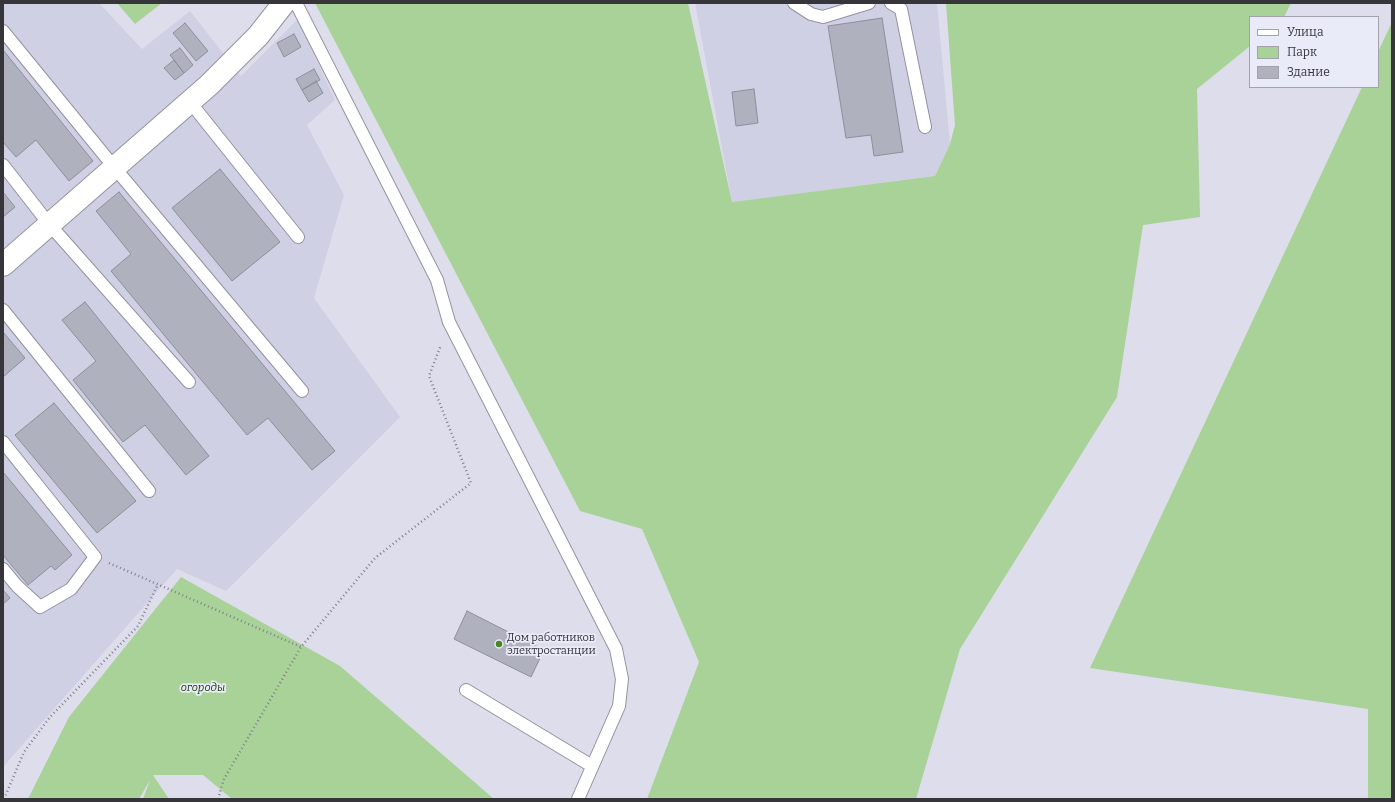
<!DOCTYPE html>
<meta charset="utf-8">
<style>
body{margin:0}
#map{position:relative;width:1395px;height:802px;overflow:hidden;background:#ddddeb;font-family:Bitter,serif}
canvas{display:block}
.frame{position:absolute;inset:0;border:4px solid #35353a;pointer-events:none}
.legend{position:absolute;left:1249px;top:16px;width:130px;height:72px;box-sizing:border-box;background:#eaebf9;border:1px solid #a2a2ad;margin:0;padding:5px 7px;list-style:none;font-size:12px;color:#35353a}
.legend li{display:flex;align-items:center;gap:8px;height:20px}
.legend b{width:20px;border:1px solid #a2a2ad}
</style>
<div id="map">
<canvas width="1395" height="802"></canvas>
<div class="frame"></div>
<ul class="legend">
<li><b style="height:5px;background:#fff"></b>Улица</li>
<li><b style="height:11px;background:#a9d298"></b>Парк</li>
<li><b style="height:11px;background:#b0b1be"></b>Здание</li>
</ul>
</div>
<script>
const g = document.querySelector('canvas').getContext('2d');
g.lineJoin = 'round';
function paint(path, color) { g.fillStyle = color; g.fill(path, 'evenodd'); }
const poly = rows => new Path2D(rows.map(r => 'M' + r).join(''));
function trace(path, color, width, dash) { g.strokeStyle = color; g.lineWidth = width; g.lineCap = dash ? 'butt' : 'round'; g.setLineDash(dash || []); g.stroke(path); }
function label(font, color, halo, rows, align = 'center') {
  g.font = font + ' Bitter,serif'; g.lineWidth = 3.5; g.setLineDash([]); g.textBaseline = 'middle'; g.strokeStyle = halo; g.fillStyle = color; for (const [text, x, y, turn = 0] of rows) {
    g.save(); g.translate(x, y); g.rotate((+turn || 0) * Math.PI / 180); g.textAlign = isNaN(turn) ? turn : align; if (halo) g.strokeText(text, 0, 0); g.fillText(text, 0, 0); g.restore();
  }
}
paint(poly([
 [3,3,99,3,142,49,190,11,241,76,298,19,335,100,307,125,344,195,314,298,400,417,226,591,177,569,3,767],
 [695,3,937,3,950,144,935,176,732,202]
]), '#d0d0e5');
paint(poly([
 [117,3,162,3,135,24],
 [315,3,688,3,732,202,935,176,950,144,955,125,946,3,1291,3,1284,17,1250,17,1250,46,1197,89,1200,217,1143,225,1117,397,960,649,916,799,647,799,699,662,642,529,580,511],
 [1392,22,1392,799,1368,799,1368,709,1090,668,1362,87,1378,87,1378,52],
 [181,577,340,666,494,799,232,799,203,775,153,775,169,799,143,799,150,780,139,799,28,799,69,717]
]), '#a9d298');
const building = poly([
 [882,18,903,152,874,156,871,135,846,138,828,26,882,18],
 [185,23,208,51,196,61,173,33,185,23],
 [294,34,301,47,284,57,277,43,294,34],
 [180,48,193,65,184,73,170,55,180,48],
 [3,50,93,161,69,181,36,140,16,157,3,142,3,50],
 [174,60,184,73,175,80,164,68,174,60],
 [314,69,320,80,302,90,296,79,314,69],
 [316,81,323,93,309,102,302,90,316,81],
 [754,89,758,123,736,126,732,92,754,89],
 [220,169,280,242,232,281,172,208,220,169],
 [3,192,15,207,3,217,3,192],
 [119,192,335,451,312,470,268,418,247,435,111,271,131,254,96,211,119,192],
 [85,302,209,456,186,475,145,425,123,442,73,380,96,361,62,320,85,302],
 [3,332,25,358,3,377,3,332],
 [54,403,136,501,97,533,15,435,54,403],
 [3,472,72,555,55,570,51,566,28,585,3,555,3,472],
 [3,590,10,598,3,604,3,590],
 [467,611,544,650,531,677,454,639,467,611]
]);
paint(building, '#b0b1be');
trace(building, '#8f8f9c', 1);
const service = poly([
 [296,3,437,280,449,322,616,649,622,679,619,706,578,799],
 [794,3,811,14,823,17,869,3],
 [891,3,901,9,925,127],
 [3,31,114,167,302,391],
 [190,102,298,237],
 [3,165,49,224,189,382],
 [3,310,149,491],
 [3,442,95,557,71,589,40,607,17,586,3,569],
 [466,690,592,766]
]);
const minor = poly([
 [3,265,209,85,258,36,284,3]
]);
trace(service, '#9293a0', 14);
trace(minor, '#9293a0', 24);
trace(poly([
 [109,563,301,647],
 [4,799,24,752,50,717,138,626,158,584],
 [218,799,224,779,301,647,375,558,471,483,429,376,441,345]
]), '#81818a', 2.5, [1, 3]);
trace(service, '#fff', 12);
trace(minor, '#fff', 22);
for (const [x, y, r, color] of [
 [499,644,4,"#498726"]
]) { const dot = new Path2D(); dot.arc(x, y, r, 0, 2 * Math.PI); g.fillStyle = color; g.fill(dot); trace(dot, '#eaebf9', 1.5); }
label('11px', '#35353a', '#eaebf9', [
 ["Дом работников",507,638],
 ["электростанции",507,651]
], 'left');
label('italic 11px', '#193d01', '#eaebf9', [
 ["огороды",203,688]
]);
</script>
